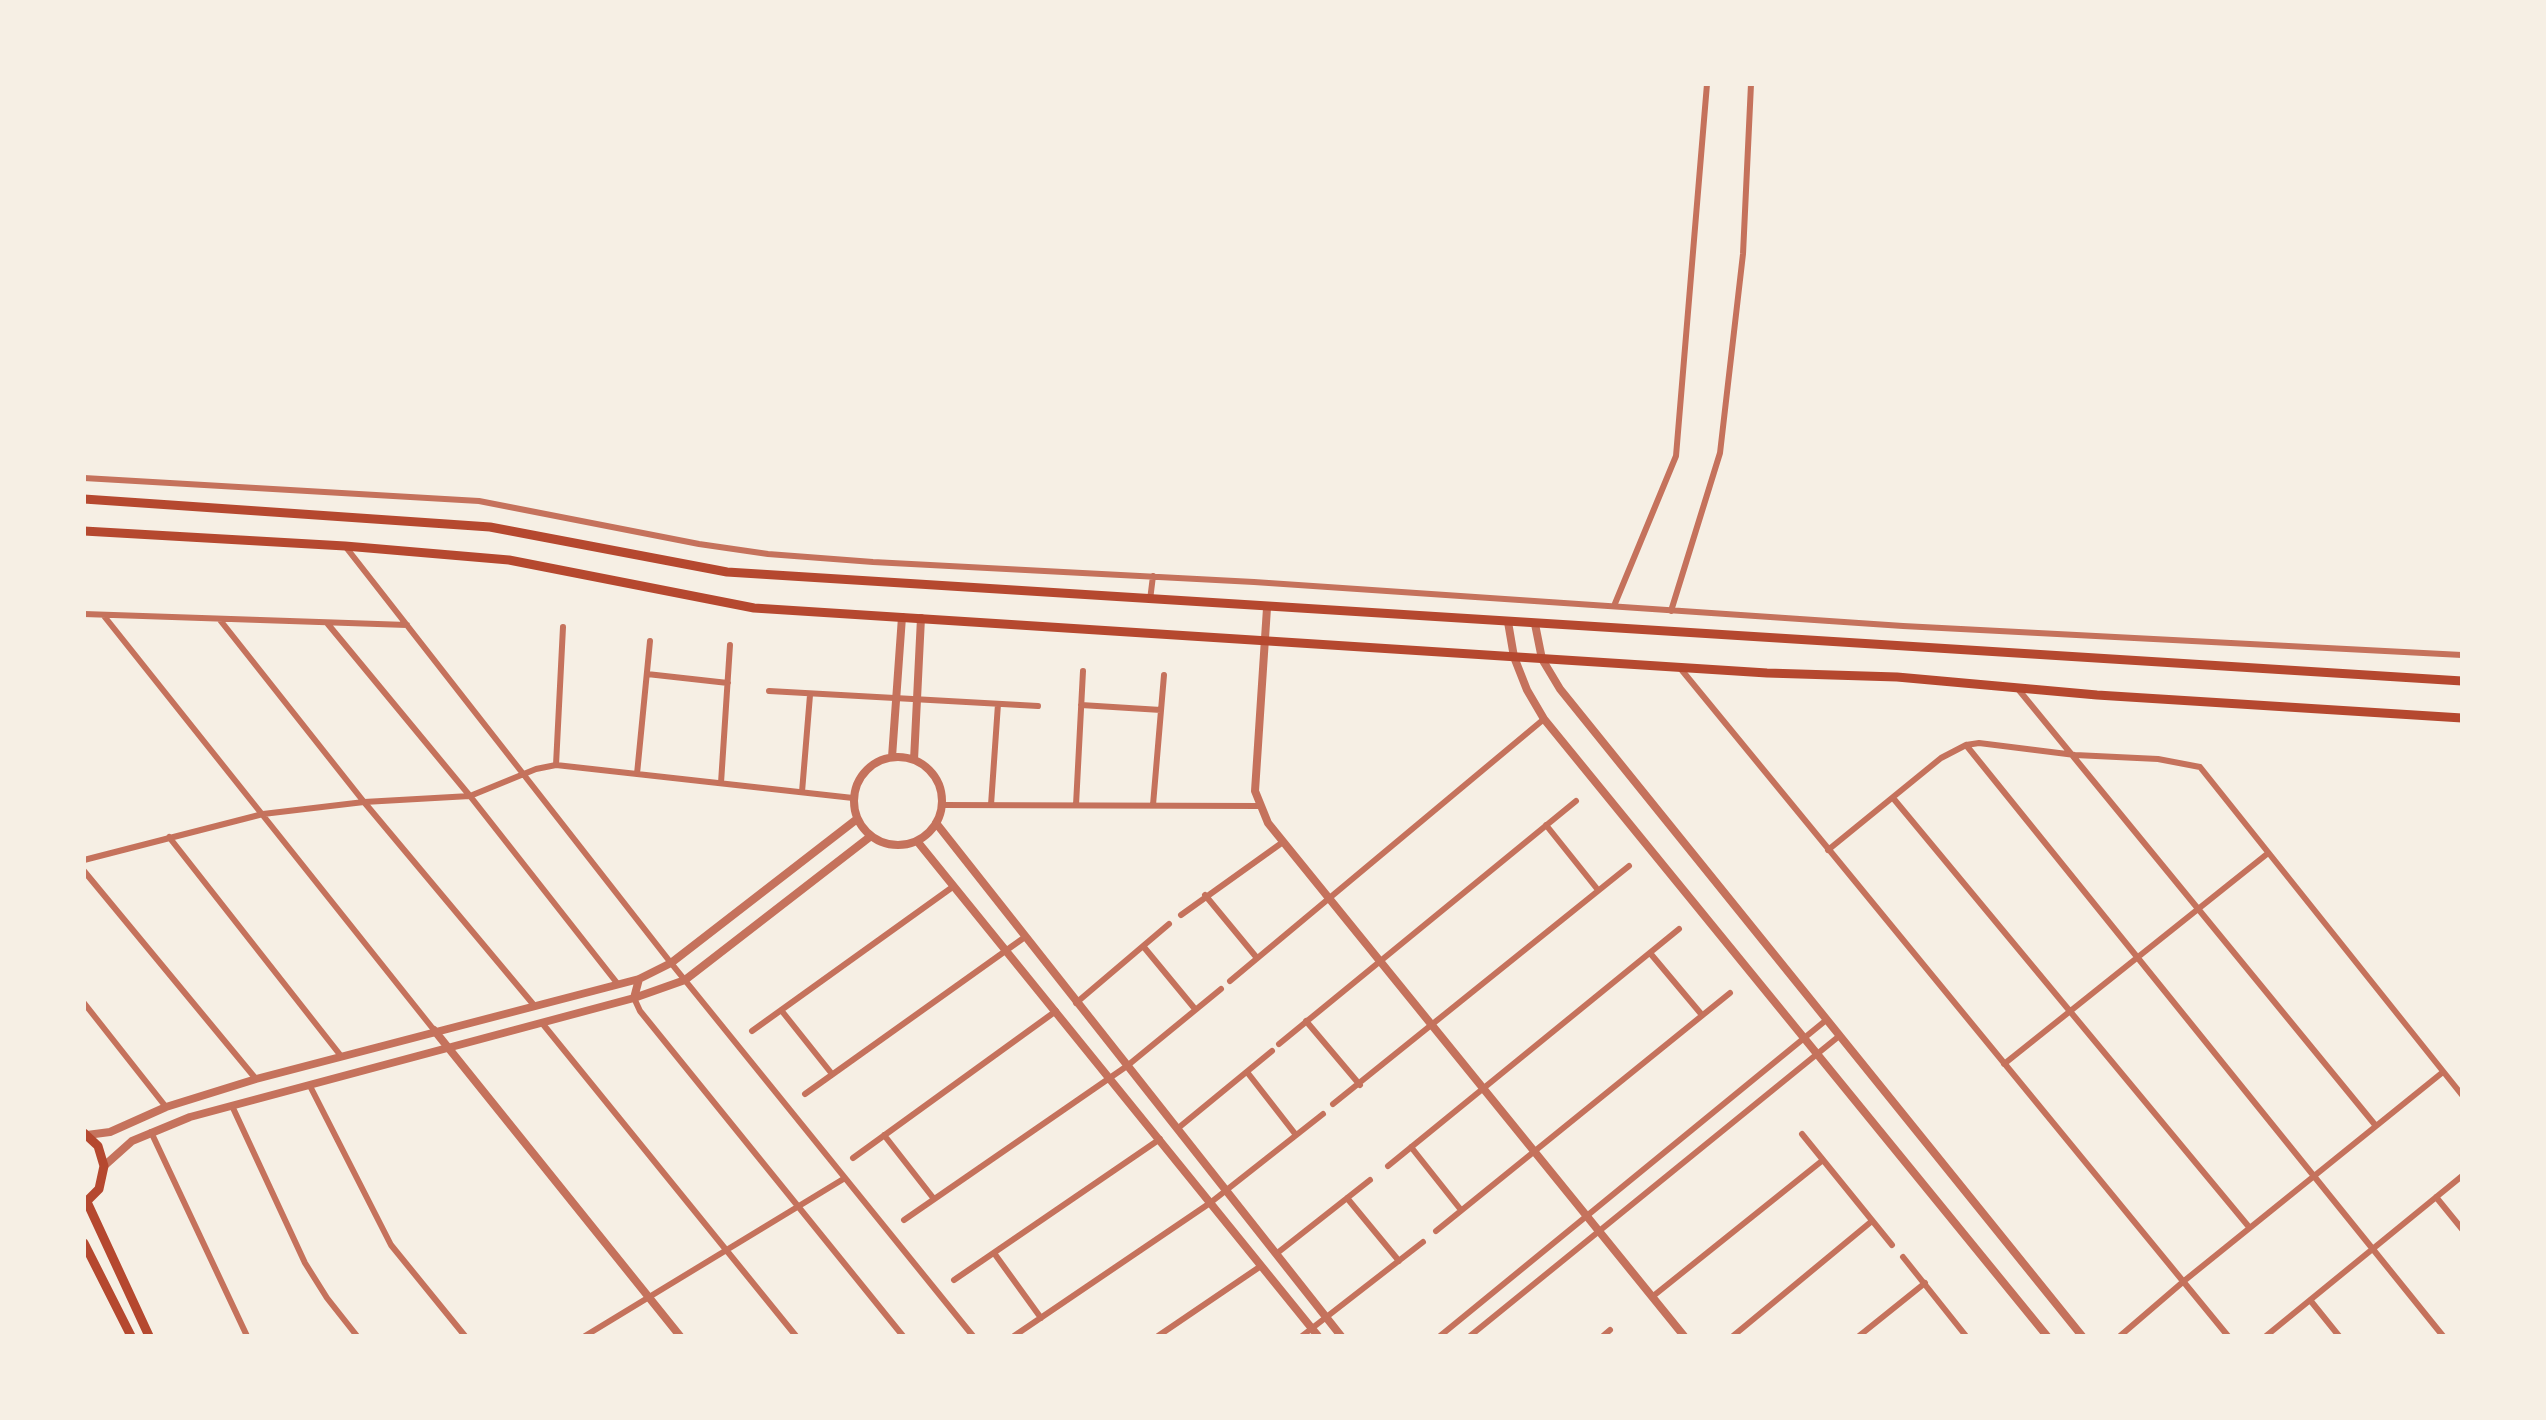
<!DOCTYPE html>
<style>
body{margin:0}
#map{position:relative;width:2546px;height:1420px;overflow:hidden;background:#f6efe4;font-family:Jost,sans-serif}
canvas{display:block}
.frame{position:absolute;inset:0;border:86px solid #f6efe4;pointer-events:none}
</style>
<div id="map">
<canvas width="2546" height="1420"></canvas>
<div class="frame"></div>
</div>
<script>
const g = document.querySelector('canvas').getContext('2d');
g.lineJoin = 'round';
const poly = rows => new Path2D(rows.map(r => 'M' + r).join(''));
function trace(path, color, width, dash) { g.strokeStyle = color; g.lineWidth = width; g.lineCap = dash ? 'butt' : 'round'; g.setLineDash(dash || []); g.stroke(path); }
trace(poly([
 [84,478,479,501,699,544,768,554,873,562,1254,582,1903,626,2462,655],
 [345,546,671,963,973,1336],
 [1150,600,1153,576],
 [1614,606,1676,456,1707,84],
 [1671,611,1720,453,1743,254,1751,84],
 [84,614,407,625],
 [104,616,434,1030],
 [220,620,364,802,533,1004],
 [327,623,470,796,617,983],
 [1680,668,2228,1336],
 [647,674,728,683],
 [2018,689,2376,1126],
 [769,691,1038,706],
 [1081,705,1161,710],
 [1966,745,2443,1336],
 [556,765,563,627],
 [637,774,650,641],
 [721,783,730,645],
 [802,792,810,695],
 [1893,798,2249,1227],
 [942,805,1259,806],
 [991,805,998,704],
 [1076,805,1083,671],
 [1153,805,1164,675],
 [1546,825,1598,890],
 [169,837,341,1056],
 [1828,850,1941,758,1966,745,1979,743,2075,755,2158,759,2200,767,2462,1095],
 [84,860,263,814,364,802,470,796,536,769,556,765,853,798],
 [84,871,256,1079],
 [1205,895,1257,958],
 [1181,915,1283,842],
 [1143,946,1195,1009],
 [1650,953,1702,1015],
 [1230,981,1544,719],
 [634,998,640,1011,903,1336],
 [84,1003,166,1107],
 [1076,1003,1169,924],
 [781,1010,832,1074],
 [1306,1021,1360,1085],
 [542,1023,796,1336],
 [752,1031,954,886],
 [1279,1044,1576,801],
 [2004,1064,2267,854],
 [1247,1072,1296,1135],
 [310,1086,391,1245,465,1336],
 [805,1094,1025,937],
 [1333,1104,1629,866],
 [233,1108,305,1263,327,1298,357,1336],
 [1177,1129,1272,1051],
 [151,1132,247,1336],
 [1802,1134,1892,1245],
 [884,1135,934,1199],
 [1411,1147,1461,1210],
 [853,1158,1056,1011],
 [1388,1166,1679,929],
 [2436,1197,2462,1229],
 [1347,1198,1399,1261],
 [904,1220,1127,1066,1221,989],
 [1436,1231,1730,993],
 [994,1253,1041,1318],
 [1276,1254,1370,1180],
 [1903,1257,1966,1336],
 [954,1280,1160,1139],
 [1652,1297,1823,1160],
 [2310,1300,2339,1336],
 [585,1336,845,1178],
 [1014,1336,1210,1203,1323,1114],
 [1158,1336,1261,1266],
 [1302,1336,1423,1242],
 [1440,1336,1825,1021],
 [1470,1336,1838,1037],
 [1603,1336,1610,1330],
 [1733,1336,1872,1221],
 [1859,1336,1925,1283],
 [2120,1336,2184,1281,2443,1072],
 [2266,1336,2462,1176]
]), '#c5725c', 6);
trace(poly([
 [1267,608,1255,791,1268,823,1684,1336],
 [1508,622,1514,657,1527,690,1544,719,2047,1336],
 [1535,624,1542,659,1560,689,2082,1336],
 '854 801a44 44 0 1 1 88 0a44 44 0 1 1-88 0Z',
 [892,757,902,617],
 [914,760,921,618],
 [936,823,1341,1336],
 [917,841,1318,1336],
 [634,998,639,979],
 [434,1030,680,1336],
 [87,1135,110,1132,166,1107,256,1079,639,979,671,963,857,819],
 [104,1166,132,1141,190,1117,634,998,685,980,871,836]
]), '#c5725c', 8);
trace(poly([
 [84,499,490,527,727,572,2462,681],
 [84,531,345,546,509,560,754,608,1767,673,1897,677,2097,695,2462,718],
 [84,1133,98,1146,104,1166,99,1189,84,1204],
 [87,1202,149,1336],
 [84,1243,131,1336]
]), '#b5482f', 9);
</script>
